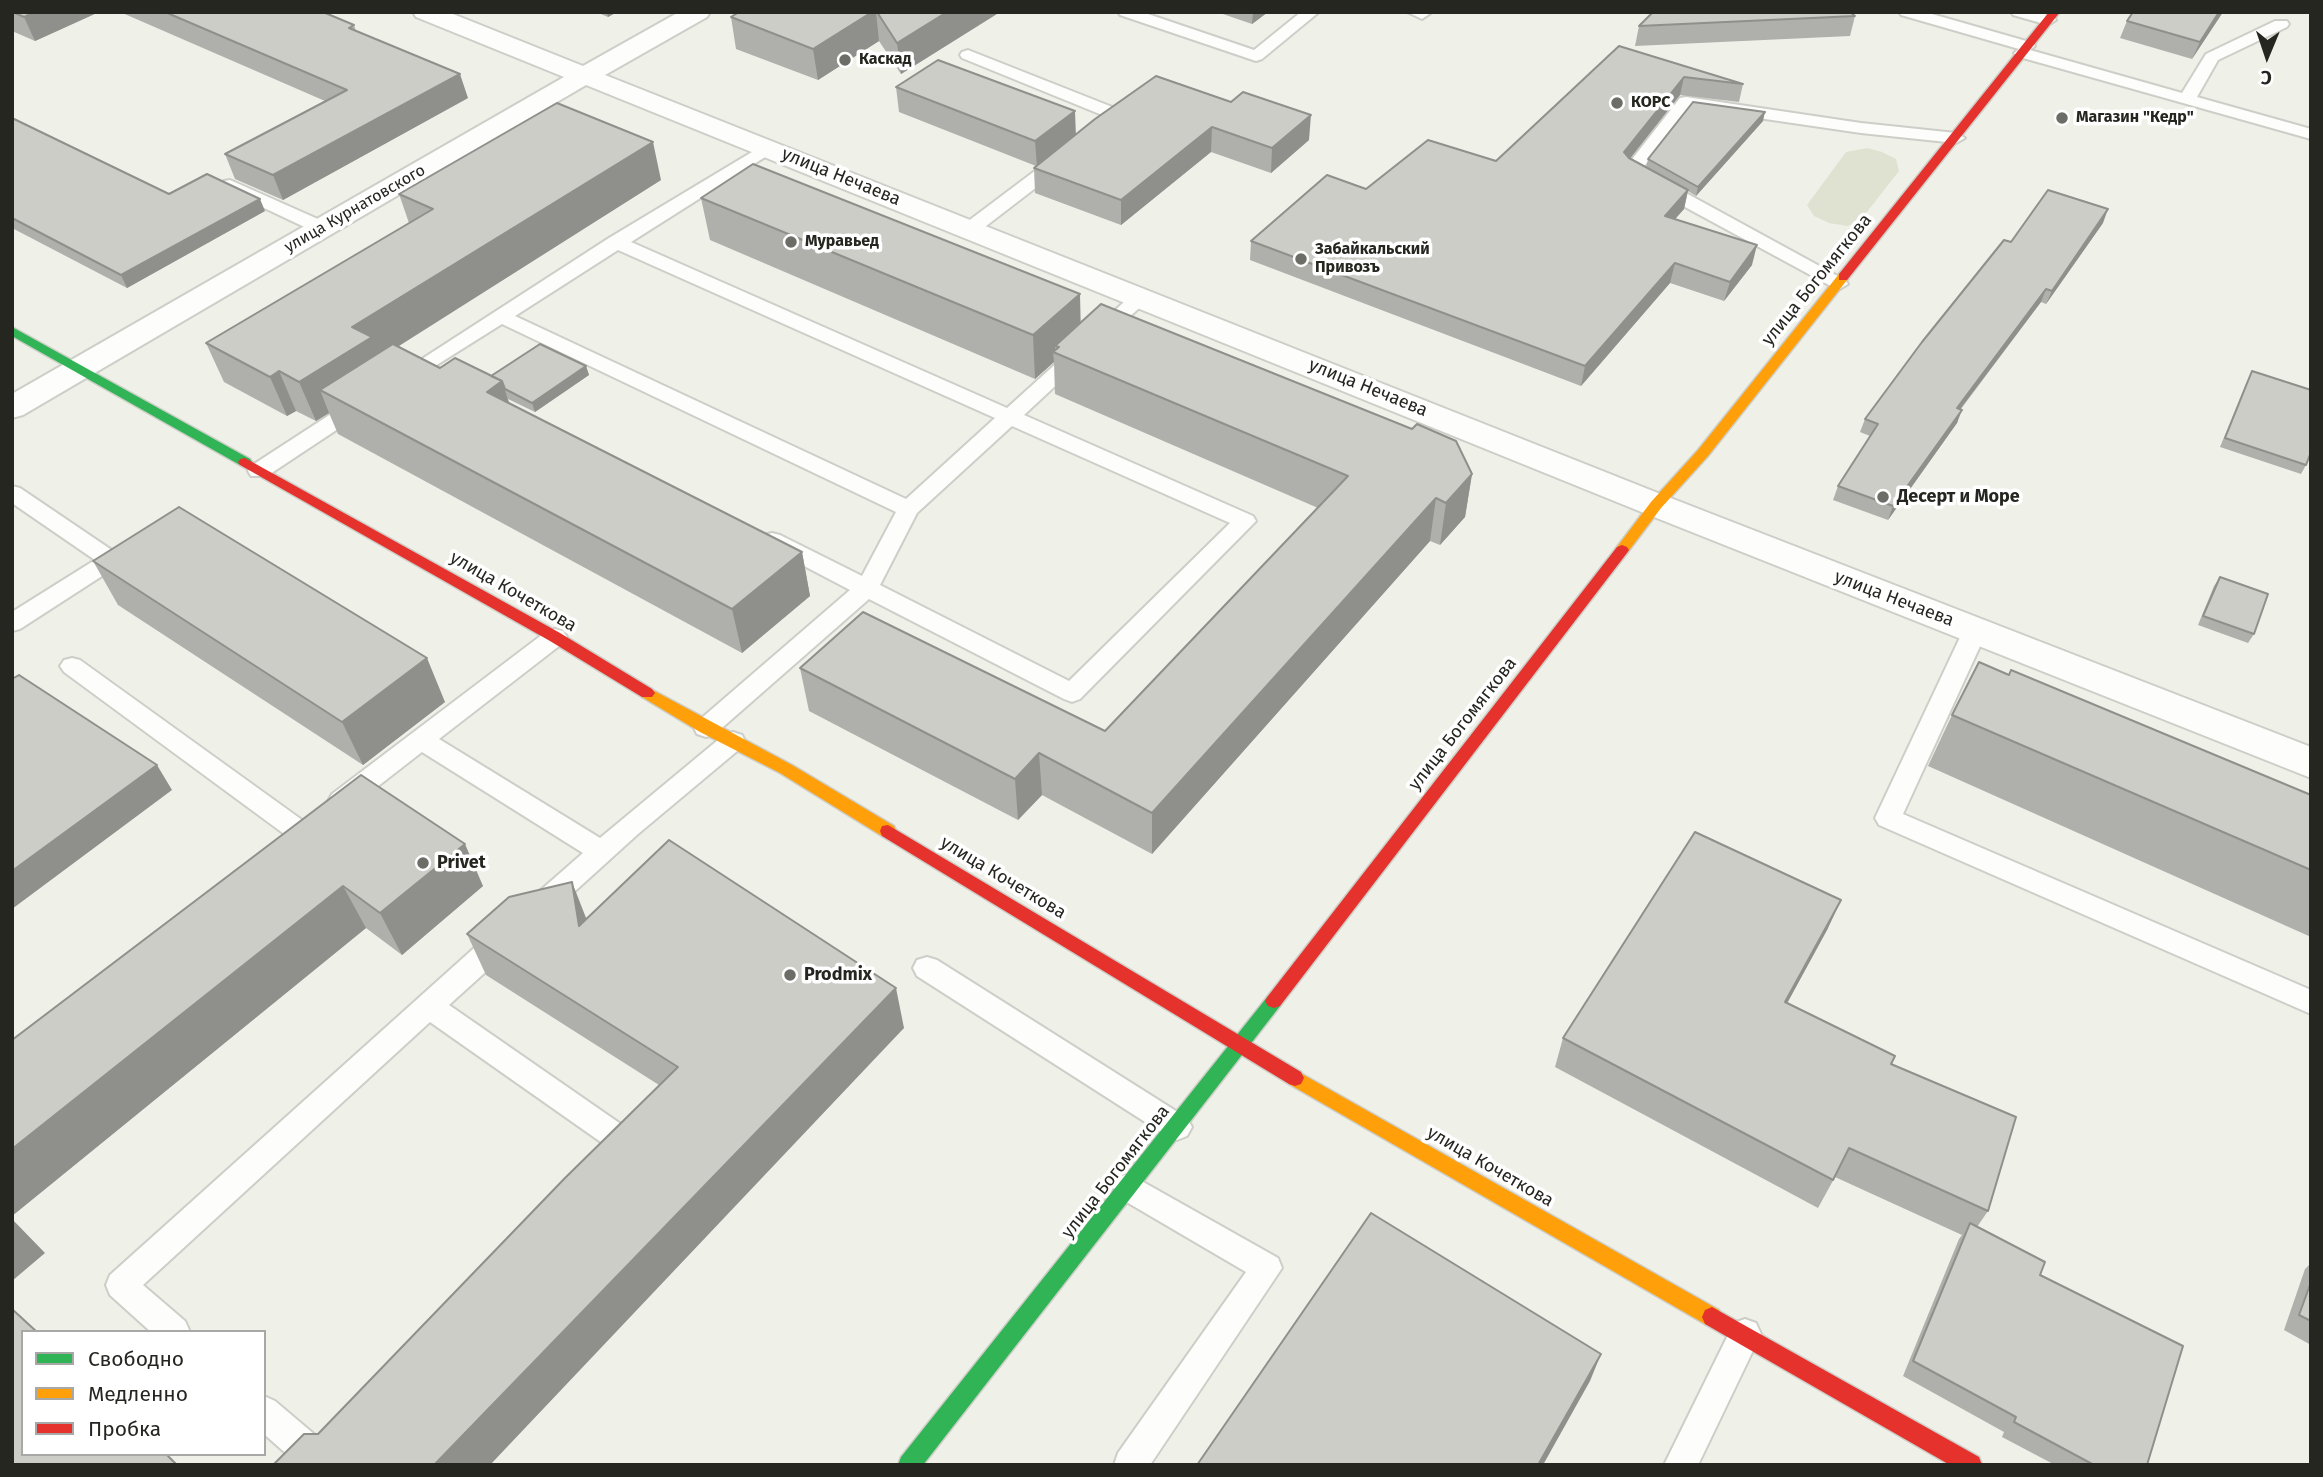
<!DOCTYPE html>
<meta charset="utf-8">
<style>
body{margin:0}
#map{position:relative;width:2323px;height:1477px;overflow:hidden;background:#eff0e8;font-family:"Fira Sans",sans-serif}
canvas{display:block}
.frame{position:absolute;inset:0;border:14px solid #252620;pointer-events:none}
.legend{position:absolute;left:21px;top:1330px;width:245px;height:126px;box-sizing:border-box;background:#fff;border:2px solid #a8a8a6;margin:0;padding:9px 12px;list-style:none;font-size:21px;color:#252620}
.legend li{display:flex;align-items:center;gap:14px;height:35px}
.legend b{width:35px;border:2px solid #a8a8a6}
.north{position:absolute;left:2232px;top:21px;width:70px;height:70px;-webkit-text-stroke:5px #fff;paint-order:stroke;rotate:182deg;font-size:19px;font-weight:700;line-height:28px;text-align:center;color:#252620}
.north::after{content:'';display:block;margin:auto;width:24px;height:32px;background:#252620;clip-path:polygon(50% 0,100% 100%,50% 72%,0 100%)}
</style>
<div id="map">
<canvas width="2323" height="1477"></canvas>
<div class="frame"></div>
<ul class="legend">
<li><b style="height:9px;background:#30b455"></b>Свободно</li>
<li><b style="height:9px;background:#ff9f0a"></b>Медленно</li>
<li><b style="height:9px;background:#e5322d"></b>Пробка</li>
</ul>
<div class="north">С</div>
</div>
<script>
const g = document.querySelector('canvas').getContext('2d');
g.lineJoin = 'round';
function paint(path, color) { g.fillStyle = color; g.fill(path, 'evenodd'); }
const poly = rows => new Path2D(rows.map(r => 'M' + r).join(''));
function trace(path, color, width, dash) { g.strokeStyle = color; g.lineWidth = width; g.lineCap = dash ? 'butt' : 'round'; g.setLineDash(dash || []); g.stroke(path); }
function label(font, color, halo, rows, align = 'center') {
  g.font = font + ' "Fira Sans",sans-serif'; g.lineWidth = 7; g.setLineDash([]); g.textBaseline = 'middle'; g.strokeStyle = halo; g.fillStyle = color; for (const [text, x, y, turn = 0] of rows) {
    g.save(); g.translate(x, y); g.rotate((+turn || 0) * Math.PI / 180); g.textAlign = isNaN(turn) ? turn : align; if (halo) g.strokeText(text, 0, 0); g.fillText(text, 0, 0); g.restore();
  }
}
paint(poly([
 [1867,148,1882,152,1896,159,1899,171,1859,222,1847,226,1829,223,1814,216,1807,205,1846,152]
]), '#dfe2d0');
const lane = poly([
 [1118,12,1142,12,1254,50,1301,12,1319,12,1262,59,1256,61,1120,15,1118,12],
 [1407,12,1432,12,1422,19,1407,12],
 [1899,12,1925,12,2033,43,2035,46,2030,50,2182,93,2206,54,2275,21,2287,21,2289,24,2287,27,2218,60,2197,97,2311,129,2311,139,2016,56,2014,53,2019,49,1901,15,1899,12],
 [2011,12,2038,12,2054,17,2056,20,2048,25,2013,15,2011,12],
 [968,50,1125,112,1128,116,1111,131,1099,131,1096,127,1107,117,962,58,960,55,962,52,968,50],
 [1686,97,1861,123,1956,133,1965,138,1956,143,1861,133,1690,108,1642,169,1845,280,1848,284,1838,290,1626,175,1623,171,1626,167,1680,98,1686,97],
 [767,143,773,144,776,148,773,152,631,242,1007,408,1134,293,1148,293,1151,297,1024,415,1253,516,1256,521,1080,699,1072,702,1064,699,869,599,715,734,706,737,697,734,694,728,697,722,850,590,764,545,761,540,764,535,772,533,780,535,862,576,896,512,502,324,408,383,394,383,391,379,609,238,767,143],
 [618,250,995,418,906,499,515,316,618,250],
 [1012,426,1230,523,1069,681,880,585,917,513,1012,426],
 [1062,154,1068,155,1071,159,1068,163,977,233,963,233,961,229,963,225,1056,155,1062,154],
 [230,180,329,224,331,228,322,234,315,232,224,189,221,185,224,181,230,180],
 [361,398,368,399,371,404,368,409,267,476,251,476,248,471,251,466,354,399,361,398],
 [12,486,20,488,119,555,122,560,119,565,20,629,12,631,12,612,95,560,12,503,12,486],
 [1975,623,1983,625,1987,631,1903,814,2311,990,2311,1014,1879,825,1875,818,1963,631,1967,625,1975,623],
 [555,629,563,631,567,637,563,643,439,739,600,838,724,735,733,732,742,735,745,741,742,747,638,834,552,912,543,915,534,912,530,904,534,896,583,853,422,752,350,808,341,811,332,808,328,801,332,794,547,631,555,629],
 [72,658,80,660,309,825,313,832,309,839,300,842,291,839,64,672,60,666,64,660,72,658],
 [502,929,512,932,515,940,512,948,449,1005,638,1136,643,1145,630,1162,620,1166,610,1162,605,1153,608,1147,430,1022,143,1285,185,1321,190,1332,151,1332,110,1295,106,1285,110,1275,492,932,502,929],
 [927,957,937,960,1187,1118,1192,1127,1187,1136,1177,1140,1167,1136,917,976,913,968,917,960,927,957],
 [1129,1174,1278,1258,1282,1268,1150,1465,1114,1465,1118,1453,1246,1272,1118,1197,1114,1187,1118,1177,1129,1174],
 [1745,1319,1756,1323,1761,1334,1698,1465,1664,1465,1734,1323,1745,1319],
 [264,1396,275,1401,334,1451,338,1465,299,1465,264,1434,264,1396]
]);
const street = poly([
 [413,12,448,12,583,66,679,12,710,12,707,17,605,75,1668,497,2311,747,2311,778,1644,513,586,85,23,415,12,418,12,394,564,77,416,17,413,12]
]);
const fast = poly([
 [12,327,250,459,252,462,250,465,240,465,12,336,12,327],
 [1274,994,1280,996,1283,1001,1280,1006,923,1465,898,1465,901,1457,1268,996,1274,994]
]);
const slow = poly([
 [1843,273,1849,277,1847,280,1708,456,1661,508,1627,553,1617,553,1615,550,1617,547,1651,502,1698,450,1839,274,1843,273],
 [647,687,792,765,894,826,896,831,894,836,882,836,780,773,700,732,642,697,639,693,647,687],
 [1295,1070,1719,1310,1722,1317,1719,1324,1712,1327,1705,1324,1289,1084,1286,1078,1289,1072,1295,1070]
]);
const jam = poly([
 [2049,12,2060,12,1847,280,1839,280,1839,274,2049,12],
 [245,458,560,633,652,689,655,693,652,697,642,697,550,641,240,465,238,462,240,459,245,458],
 [1622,545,1627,547,1629,550,1627,553,1280,1006,1274,1008,1268,1006,1265,1001,1268,996,1617,547,1622,545],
 [888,825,1301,1072,1304,1078,1301,1084,1295,1086,1289,1084,882,836,880,831,882,826,888,825],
 [1712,1307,1979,1457,1982,1465,1950,1465,1705,1324,1702,1317,1705,1310,1712,1307]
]);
trace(lane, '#cdcec8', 4);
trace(street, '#cdcec8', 4);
trace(fast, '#cdcec8', 3);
trace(slow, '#cdcec8', 3);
trace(jam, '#cdcec8', 3);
paint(lane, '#fdfdfc');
paint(street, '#fdfdfc');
paint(fast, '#30b455');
paint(slow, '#ff9f0a');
paint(jam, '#e5322d');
paint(poly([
 [12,12,99,12,35,41,12,31],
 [120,12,323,12,354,25,356,31,468,98,283,200,235,179,225,154,325,101],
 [596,12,617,12,608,17],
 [739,12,1000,12,901,74,879,41,818,80,736,49,731,17],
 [1217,12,1268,12,1252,24],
 [2223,12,2192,59,2120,38,2127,21],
 [1855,16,1850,36,1635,46,1639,26],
 [1619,46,1743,84,1739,102,1680,95,1630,159,1646,168,1648,159,1763,121,1696,196,1688,191,1684,209,1675,219,1752,265,1724,301,1670,283,1581,386,1250,260,1251,241,1366,189,1496,161],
 [1156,76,1309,140,1271,173,1211,152,1121,225,1035,193,1034,168,1036,166,899,112,896,87,1076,134],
 [12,118,169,194,265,211,127,288,12,228],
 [661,180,398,346,440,368,491,376,586,366,589,375,535,412,508,399,509,403,802,552,810,596,742,653,338,434,329,413,316,421,296,411,287,416,224,382,206,343,409,223,399,194],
 [701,198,1081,322,1472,474,1465,517,1440,545,1430,541,1152,854,1042,795,1018,820,809,711,800,668,1105,731,1318,508,1055,394,1054,362,1035,379,710,240],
 [2103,223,2046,304,2041,302,1961,409,1957,423,1888,520,1833,500,1838,486,1870,436,1860,432,1865,419],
 [2252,371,2306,465,2301,474,2220,447,2247,381],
 [93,561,445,702,363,765,118,605],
 [2220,577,2254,634,2248,643,2198,625,2214,586],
 [2009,675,2311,795,2311,937,1928,766,1952,715],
 [361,775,483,886,402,955,366,928,12,1216],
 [1841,900,1827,930,1787,1003,1891,1064,1988,1211,1977,1227,2040,1275,2147,1465,2055,1465,2002,1437,2004,1432,1903,1376,1959,1239,1962,1235,1835,1177,1818,1208,1555,1067,1563,1038],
 [586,919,904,1028,318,1434,659,1085,486,975,467,934],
 [2311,1263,2311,1345,2284,1330,2305,1269]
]), '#afb0ab');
paint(poly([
 [35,12,99,12,35,41,24,17],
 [607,12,617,12,608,17],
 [872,12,876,12,879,41,818,80,813,49],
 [947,12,1000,12,901,74,897,43],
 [1253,12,1268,12,1252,24],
 [2219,12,2223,12,2192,59,2200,42],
 [460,74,468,98,283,200,273,175],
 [1684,77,1680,95,1620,171,1624,152],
 [1075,111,1076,137,1037,167,1035,141],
 [1765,112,1763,121,1696,196,1698,187],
 [1311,115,1309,140,1271,173,1272,148],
 [1212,127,1211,152,1121,225,1121,200],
 [653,142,661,180,380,358,320,390,329,413,316,421,299,382,352,327],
 [1688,190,1684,209,1661,235,1665,216],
 [260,199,265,211,127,288,121,275],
 [2108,209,2103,223,2046,304,2052,291],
 [1757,245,1752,265,1724,301,1730,282],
 [1675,263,1670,283,1581,386,1585,366],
 [2046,289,2041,302,1951,421,1957,408],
 [1080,294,1081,337,1059,347,1055,346,1055,353,1053,352,1054,362,1035,379,1033,335],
 [586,366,589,375,535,412,532,403],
 [279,371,296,411,287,416,270,377],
 [502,381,516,425,487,392],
 [1962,410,1957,423,1888,520,1893,506],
 [1472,474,1465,517,1440,545,1446,503],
 [1436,498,1430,541,1152,854,1152,813],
 [802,552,810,596,742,653,732,609],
 [427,658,445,702,363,765,342,722],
 [1039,753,1042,795,1018,820,1015,779],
 [157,765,172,790,12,909,12,871],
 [465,844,483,886,402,955,380,913],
 [572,882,588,923,579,926],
 [343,886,366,928,12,1216,12,1149],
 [1841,900,1827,930,1772,1031,1785,1002],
 [896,988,904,1028,490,1465,434,1465],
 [12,1219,45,1253,12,1281],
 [1601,1354,1590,1381,1543,1465,1538,1465]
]), '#8f908b');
const building = poly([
 [13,12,35,12,24,17,13,12],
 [165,12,323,12,354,25,349,28,460,74,273,175,225,154,347,90,165,12],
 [739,12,872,12,813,49,731,17,739,12],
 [877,12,947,12,897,43,877,12],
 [1653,12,1850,12,1855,16,1639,26,1653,12],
 [2133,12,2219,12,2200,42,2127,21,2133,12],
 [1619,46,1743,84,1684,77,1624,152,1629,158,1688,190,1665,216,1757,245,1730,282,1675,263,1585,366,1251,241,1327,175,1366,189,1428,140,1496,161,1619,46],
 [938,60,1075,111,1035,141,896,87,938,60],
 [1156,76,1231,102,1243,92,1311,115,1272,148,1212,127,1121,200,1034,168,1095,119,1156,76],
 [1693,102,1765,112,1698,187,1648,159,1693,102],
 [557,103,653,142,352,327,372,337,299,382,279,371,270,377,206,343,433,209,399,194,557,103],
 [12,118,169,194,207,174,260,199,121,275,12,218,12,118],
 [753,164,1080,294,1033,335,701,198,753,164],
 [2048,190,2108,209,2052,291,2046,289,1957,408,1962,410,1893,506,1838,486,1878,424,1865,419,1922,342,2004,240,2011,242,2048,190],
 [1101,304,1412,429,1417,424,1456,441,1472,474,1446,503,1436,498,1152,813,1039,753,1015,779,800,668,863,612,1105,731,1348,476,1053,352,1059,347,1055,346,1101,304],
 [393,344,440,368,455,358,502,381,487,392,802,552,732,609,320,390,393,344],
 [540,344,586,366,532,403,505,389,502,381,491,376,540,344],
 [2252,371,2311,390,2311,452,2306,465,2225,438,2252,371],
 [179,507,427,658,342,722,93,561,179,507],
 [2220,577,2268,594,2254,634,2203,616,2220,577],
 [1979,662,2009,675,2011,670,2311,795,2311,870,1952,715,1979,662],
 [19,675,157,765,12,871,12,679,19,675],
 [361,775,465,844,380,913,343,886,12,1149,12,1040,361,775],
 [1695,832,1841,900,1785,1002,1895,1056,1891,1064,2016,1117,1988,1211,1849,1148,1833,1180,1563,1038,1695,832],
 [669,840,896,988,434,1465,273,1465,304,1434,318,1434,565,1178,678,1067,467,934,509,897,572,882,579,926,669,840],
 [1371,1213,1601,1354,1538,1465,1197,1465,1371,1213],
 [1970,1223,2045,1262,2040,1275,2183,1346,2147,1465,2094,1465,2014,1422,2016,1417,1913,1361,1970,1223],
 [2311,1282,2311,1321,2299,1315,2311,1282],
 [12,1309,37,1332,23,1332,23,1454,166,1454,177,1465,12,1465,12,1309]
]);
paint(building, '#cccdc7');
trace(building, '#8f908b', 2);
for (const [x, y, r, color] of [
 [845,60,7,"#6c6d66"],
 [1617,103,7,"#6c6d66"],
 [2062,118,7,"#6c6d66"],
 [791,242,7,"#6c6d66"],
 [1301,259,7,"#6c6d66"],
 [1883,497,7,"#6c6d66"],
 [423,863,7,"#6c6d66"],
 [790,975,7,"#6c6d66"]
]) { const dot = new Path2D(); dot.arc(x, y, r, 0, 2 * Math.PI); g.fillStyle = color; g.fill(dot); trace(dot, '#fff', 2.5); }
label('bold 16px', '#252620', '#fff', [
 ["Каскад",859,60],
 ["КОРС",1631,103],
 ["Магазин \"Кедр\"",2076,118],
 ["Муравьед",805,242],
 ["Забайкальский",1315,250],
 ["Привозъ",1315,268]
], 'left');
label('16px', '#252620', '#fff', [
 ["улица Курнатовского",355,209,-30]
]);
label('18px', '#252620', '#fff', [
 ["улица Нечаева",841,177,22],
 ["улица Богомягкова",1817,280,-51],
 ["улица Нечаева",1368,388,22],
 ["улица Кочеткова",513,592,30],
 ["улица Нечаева",1894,599,21],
 ["улица Богомягкова",1463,724,-52],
 ["улица Кочеткова",1003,878,31],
 ["улица Кочеткова",1490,1167,30],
 ["улица Богомягкова",1116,1172,-52]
]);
label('bold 18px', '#252620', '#fff', [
 ["Десерт и Море",1897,497],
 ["Privet",437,863],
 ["Prodmix",804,975]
], 'left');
</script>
